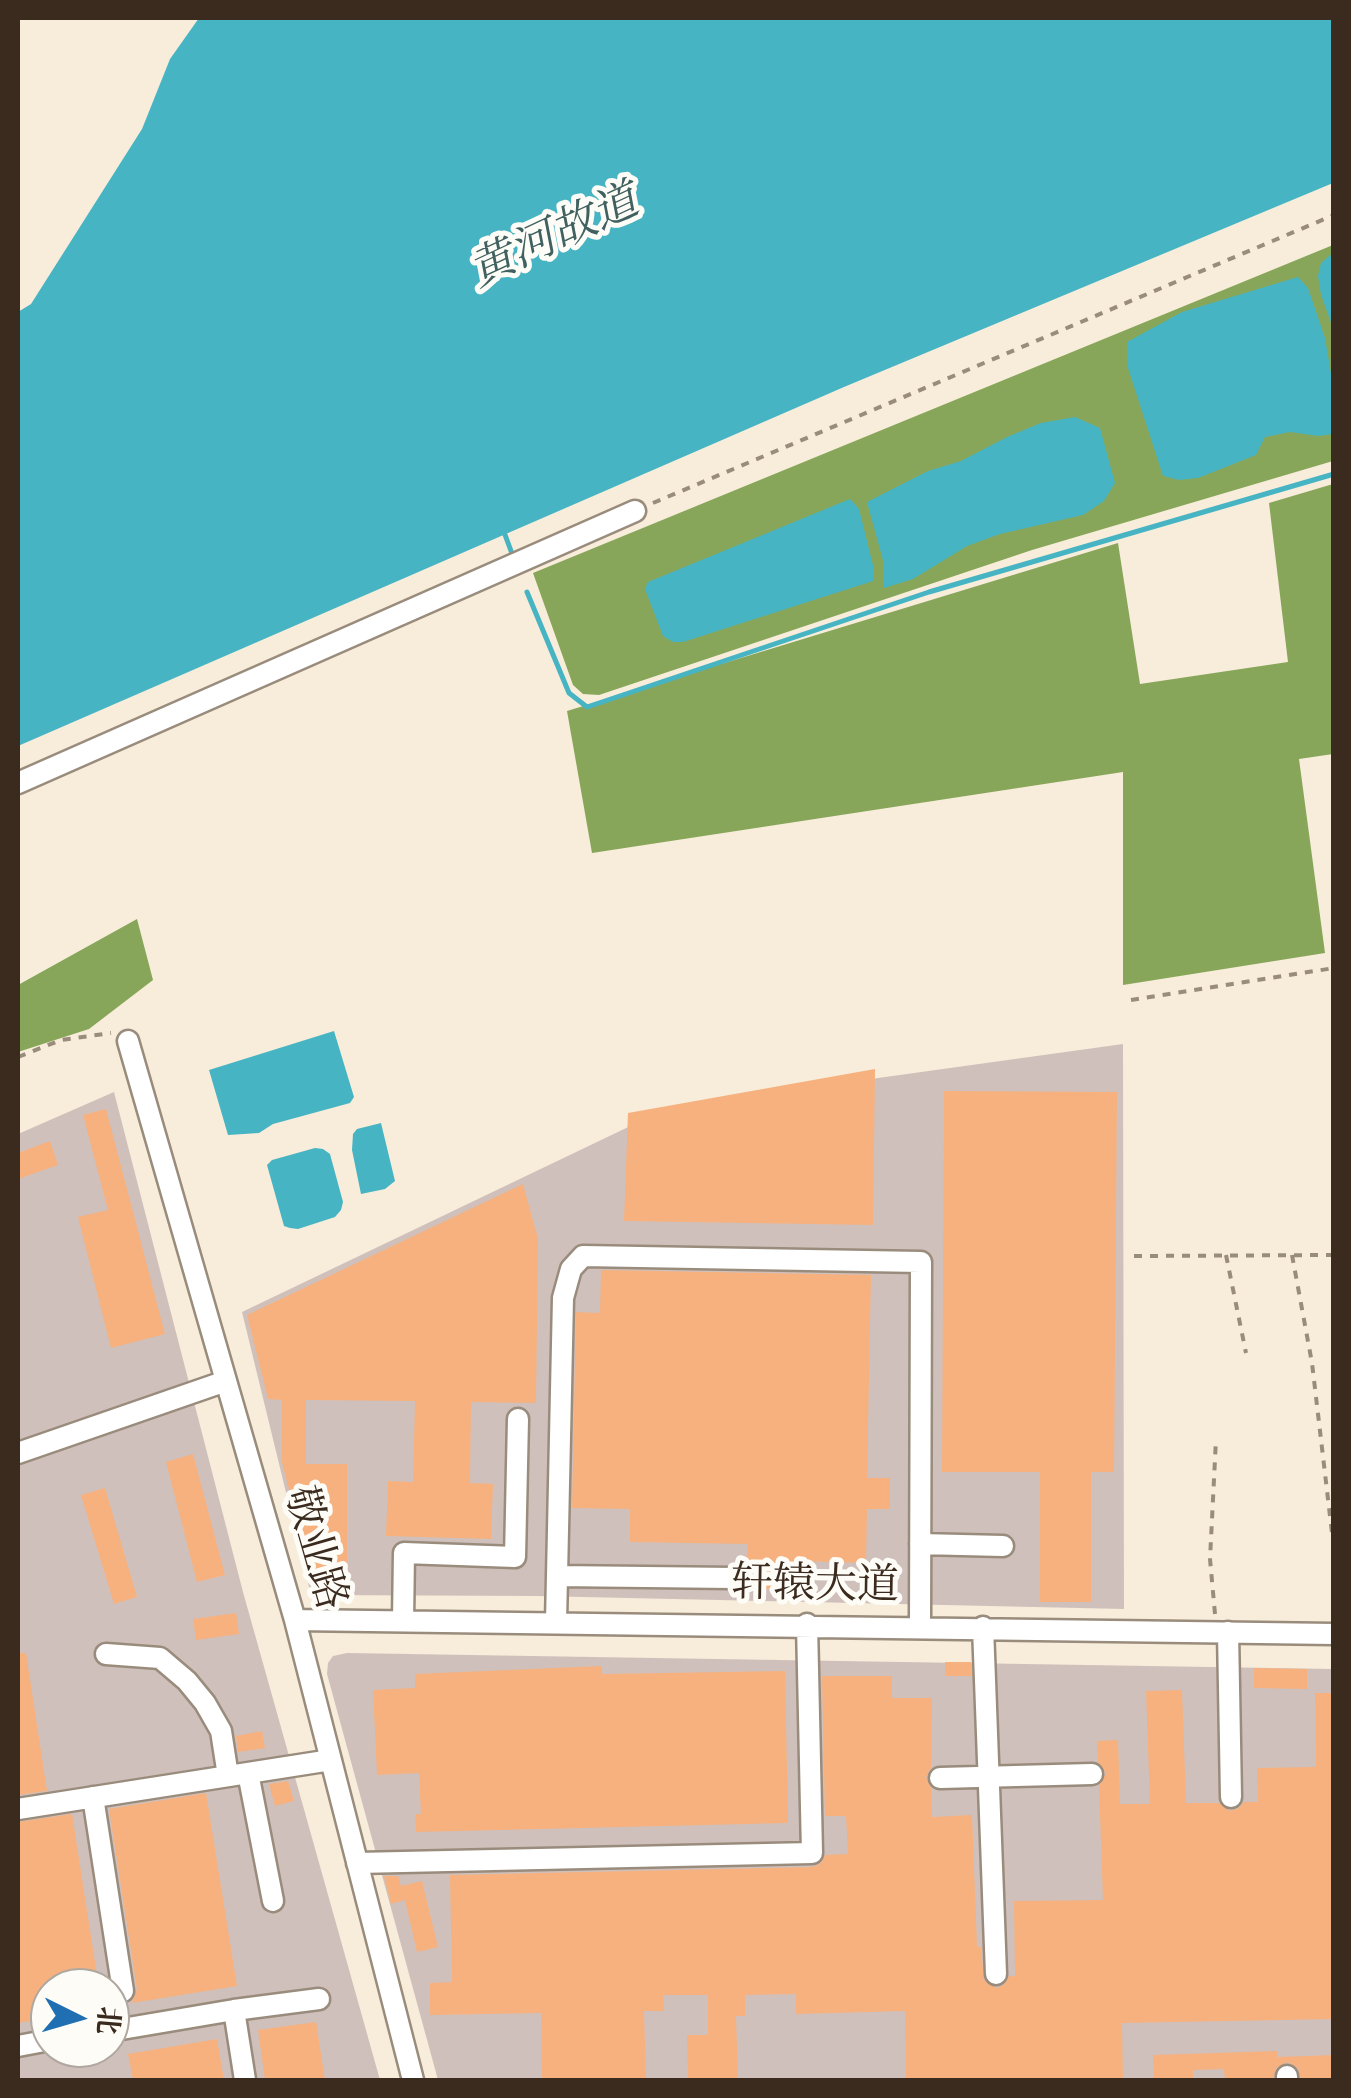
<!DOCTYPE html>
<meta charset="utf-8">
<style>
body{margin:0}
#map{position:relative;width:1351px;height:2098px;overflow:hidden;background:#f7edda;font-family:Cardo,"Noto Serif SC",serif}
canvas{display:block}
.frame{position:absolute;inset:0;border:20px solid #3b2a1e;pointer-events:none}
.north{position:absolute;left:30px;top:1968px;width:100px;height:100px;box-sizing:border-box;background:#fdfcf7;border:2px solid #afa8a0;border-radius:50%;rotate:95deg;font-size:28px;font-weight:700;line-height:40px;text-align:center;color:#3b2a1e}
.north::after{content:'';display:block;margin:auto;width:35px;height:45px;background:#1f6fb2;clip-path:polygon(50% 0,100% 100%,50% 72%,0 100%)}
</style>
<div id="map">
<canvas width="1351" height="2098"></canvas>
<div class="frame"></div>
<div class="north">北</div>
</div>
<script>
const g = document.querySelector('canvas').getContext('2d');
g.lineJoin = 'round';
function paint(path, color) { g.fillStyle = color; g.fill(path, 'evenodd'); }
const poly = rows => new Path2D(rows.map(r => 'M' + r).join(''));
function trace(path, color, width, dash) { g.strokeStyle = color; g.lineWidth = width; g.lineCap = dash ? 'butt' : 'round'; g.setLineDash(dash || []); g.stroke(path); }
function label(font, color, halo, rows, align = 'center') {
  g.font = font + ' Cardo,"Noto Serif SC",serif'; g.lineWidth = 10; g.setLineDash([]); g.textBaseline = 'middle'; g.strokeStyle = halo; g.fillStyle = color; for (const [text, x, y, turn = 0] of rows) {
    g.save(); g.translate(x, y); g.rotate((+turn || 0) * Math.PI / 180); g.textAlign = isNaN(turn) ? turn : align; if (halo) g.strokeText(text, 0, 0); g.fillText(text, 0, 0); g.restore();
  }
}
paint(poly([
 [1123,1044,1124,1609,538,1596,311,1595,242,1312,645,1119,878,1078],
 [114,1092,243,1592,380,2080,18,2080,18,1134],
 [50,1988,110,1988,110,2048,50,2048],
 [347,1653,1333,1669,1333,2080,438,2080,327,1674,328,1663,333,1656]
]), '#d0c0bc');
paint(poly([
 [1333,245,1333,461,1032,550,599,695,583,694,573,685,533,573],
 [1333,484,1333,754,1299,759,1325,953,1123,985,1123,772,592,853,567,711,1118,543,1140,684,1288,662,1269,503],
 [137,919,153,980,89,1029,18,1052,18,985]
]), '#87a659');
paint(poly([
 [199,18,1333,18,1333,183,844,387,18,746,18,312,31,304,142,129,170,59],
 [1333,253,1334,253,1333,328,1321,295,1318,276,1321,263],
 [1298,277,1308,288,1325,338,1333,385,1333,434,1318,436,1290,432,1265,437,1256,455,1198,478,1179,480,1163,476,1127,365,1127,342,1182,312],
 [1075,417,1100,428,1115,483,1104,501,1083,515,1000,534,967,546,913,579,884,588,884,564,867,502,928,471,961,461,1007,437,1041,423],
 [850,499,859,509,874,569,873,581,683,642,673,642,663,636,645,589,648,582],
 [334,1031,354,1097,350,1103,273,1124,259,1133,228,1135,209,1070],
 [381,1123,395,1181,385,1189,361,1194,352,1150,353,1134,357,1129],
 [315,1148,323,1149,330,1154,343,1202,341,1210,335,1217,298,1229,290,1228,284,1226,267,1165,272,1160]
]), '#47b4c4');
trace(poly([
 [504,532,514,559],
 [527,592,569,693,587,707,929,592,1334,474]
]), '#47b4c4', 5);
paint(poly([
 [875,1069,873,1225,624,1221,628,1113],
 [944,1091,1117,1092,1114,1472,1091,1472,1091,1602,1040,1602,1040,1472,942,1472],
 [106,1109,165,1334,111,1348,78,1217,108,1210,83,1115],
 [50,1141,58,1165,18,1179,18,1153],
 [523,1184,538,1239,536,1403,471,1402,470,1483,493,1484,491,1539,386,1536,388,1481,413,1482,415,1401,306,1400,306,1464,347,1464,347,1588,313,1587,313,1540,302,1540,282,1462,282,1400,268,1399,247,1315],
 [601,1270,871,1275,867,1478,890,1478,890,1509,867,1509,866,1563,797,1561,796,1589,764,1589,764,1561,746,1561,748,1544,630,1542,630,1509,572,1508,576,1312,600,1313],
 [193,1454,225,1575,197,1582,166,1462],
 [105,1488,137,1597,114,1604,81,1495],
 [236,1613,239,1634,196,1640,193,1619],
 [18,1653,26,1653,47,1791,18,1795],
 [945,1662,971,1662,971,1676,945,1676],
 [602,1666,602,1674,785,1671,788,1823,416,1832,415,1814,421,1814,419,1773,377,1775,373,1690,415,1688,415,1674],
 [1254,1668,1307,1669,1307,1689,1254,1688],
 [822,1676,892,1676,892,1698,932,1698,931,1768,926,1777,931,1788,932,1817,972,1815,977,1947,981,1947,984,1980,996,1988,1004,1985,1009,1976,1015,1976,1014,1901,1103,1900,1099,1786,1106,1773,1098,1762,1097,1741,1118,1740,1120,1804,1150,1804,1146,1691,1182,1690,1186,1803,1219,1803,1230,1811,1239,1808,1244,1802,1258,1802,1257,1768,1316,1767,1315,1693,1334,1693,1334,2019,1122,2023,1123,2080,906,2080,905,2011,796,2014,796,1994,745,1995,745,2016,736,2016,738,2080,688,2080,687,2035,708,2035,708,1995,663,1995,664,2011,644,2011,646,2080,542,2080,541,2013,430,2015,430,1983,452,1982,450,1875,812,1867,820,1864,825,1855,848,1854,846,1816,825,1816],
 [262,1731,265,1748,238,1752,236,1736],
 [288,1781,294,1801,275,1806,269,1784],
 [206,1793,237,1986,132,2003,137,1989,109,1809],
 [72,1814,99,1988,50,1988,50,2018,18,2023,18,1822],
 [384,1876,398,1876,401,1886,422,1881,438,1947,417,1952,405,1900,391,1904],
 [316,2022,325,2080,265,2080,258,2030],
 [217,2039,224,2080,133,2080,128,2054],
 [1277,2051,1277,2057,1334,2055,1334,2080,1301,2080,1298,2068,1288,2062,1276,2068,1273,2080,1225,2080,1224,2069,1193,2070,1193,2080,1154,2080,1153,2055]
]), '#f6b17e');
const minor = poly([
 [18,783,635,511],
 [128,1041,295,1620,413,2080],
 [18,1453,226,1381],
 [920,1544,1003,1546],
 [557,1576,734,1578],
 [295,1620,1334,1634],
 [403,1621,404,1553,515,1557,518,1419],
 [556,1622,563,1298,571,1269,583,1256,921,1262,920,1626],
 [983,1627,996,1974],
 [1228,1632,1231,1797],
 [106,1654,160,1658,187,1681,205,1703,221,1731,228,1776],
 [248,1773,273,1901],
 [940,1778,1092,1774],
 [93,1797,123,1991],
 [18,1809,331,1760],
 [357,1863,812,1853,807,1624],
 [234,2010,319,1999],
 [110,2031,234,2010,245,2080],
 [18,2046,50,2040],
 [1287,2076,1287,2080]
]);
trace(minor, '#998c7c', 25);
trace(poly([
 [653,503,1334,215],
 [1131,1000,1334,968],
 [18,1057,61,1040,111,1033],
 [1226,1255,1246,1353],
 [1292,1255,1312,1363,1332,1533],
 [1134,1256,1334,1255],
 [1215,1614,1210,1559,1216,1439]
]), '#998c7c', 4, [8, 8]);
trace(minor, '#fff', 20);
label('42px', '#3b2a1e', '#fdfcf7', [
 ["敬业路",313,1549,74],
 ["轩辕大道",815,1587,1]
]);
label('italic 45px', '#406160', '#fdfcf7', [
 ["黄河故道",555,239,-25]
]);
</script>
